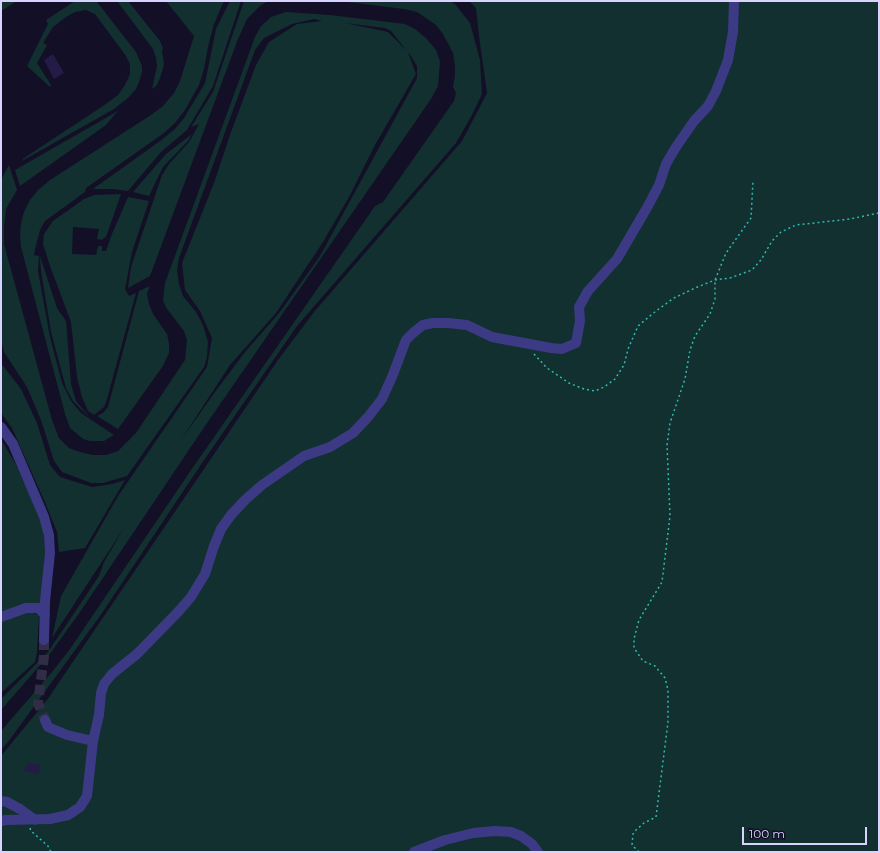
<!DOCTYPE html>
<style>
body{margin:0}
#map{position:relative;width:880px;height:853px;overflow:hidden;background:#130f26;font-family:Montserrat,sans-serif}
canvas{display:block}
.frame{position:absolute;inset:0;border:2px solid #d9d4ff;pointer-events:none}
.scale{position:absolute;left:742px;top:827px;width:125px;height:18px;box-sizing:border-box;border:2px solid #d9d4ff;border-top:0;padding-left:5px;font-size:12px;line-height:14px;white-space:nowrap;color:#d9d4ff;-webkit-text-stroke:3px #130f26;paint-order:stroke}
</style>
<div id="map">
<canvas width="880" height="853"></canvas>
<div class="frame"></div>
<div class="scale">100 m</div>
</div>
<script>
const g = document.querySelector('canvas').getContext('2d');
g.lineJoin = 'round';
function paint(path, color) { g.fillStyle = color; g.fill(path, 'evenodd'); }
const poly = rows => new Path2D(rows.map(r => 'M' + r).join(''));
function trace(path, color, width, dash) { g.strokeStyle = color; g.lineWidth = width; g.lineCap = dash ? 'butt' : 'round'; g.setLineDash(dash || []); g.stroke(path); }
paint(poly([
 [1,1,17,1,1,11],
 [75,1,96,1,101,7,136,52,142,66,142,72,139,82,136,89,129,97,114,109,22,161,24,158,103,106,118,95,125,85,130,74,130,64,126,56,95,14,86,10,75,12,66,17,53,27,43,43,47,45,37,63,51,85,50,87,27,66,48,24,46,20],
 [117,1,128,1,160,41,163,48,162,51,164,64,161,75,157,85,152,89,157,66,156,58,153,49],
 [166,1,224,1,214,24,208,47,204,69,199,85,185,110,175,123,164,133,86,188,85,192,45,221,40,230,35,249,34,255,39,256,38,271,50,337,62,383,71,401,81,413,114,435,104,441,90,441,83,439,70,428,65,414,21,247,20,234,21,223,24,212,30,200,38,190,50,180,151,115,163,106,174,93,180,81,194,36],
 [230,1,241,1,213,86,187,130,161,152,128,191,113,189,93,189,160,141,175,129,184,118,205,83,216,29],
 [244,1,269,1,261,5,247,19,238,39,150,276,128,288,131,267,162,175,169,164,189,142,199,124,191,127,213,92],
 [340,1,450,1,455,4,470,23,480,60,482,94,472,115,456,143,297,326,202,463,100,616,8,742,1,750,1,731,52,672,70,649,189,473,375,206,383,202,454,101,456,93,453,87,455,75,455,66,453,53,443,34,436,25,417,12,404,9],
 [469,1,879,1,879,852,1,852,1,756,47,700,278,360,314,312,462,141,487,93,479,36,476,8],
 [286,12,330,15,405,24,415,29,426,38,436,50,440,61,438,86,431,99,205,426,78,615,49,655,1,710,1,699,48,652,99,576,104,562,124,528,52,638,61,596,118,496,207,367,212,338,200,311,185,290,182,263,214,183,231,132,256,65,269,42,297,24,322,21,314,19,292,24,264,38,255,50,179,258,177,270,179,284,183,296,196,312,203,325,208,342,207,357,204,367,127,476,103,483,91,483,62,472,54,461,41,420,27,387,4,352,1,340,1,180,9,165,17,190,6,209,4,227,4,244,52,420,59,438,69,448,80,452,93,455,106,455,118,451,136,433,185,360,187,340,184,331,167,309,163,301,165,283,255,37,261,26,271,17],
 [345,23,385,28,391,31,411,56,417,66,417,78,320,256,280,312,245,352,215,392,181,440,230,365,276,313,323,242,349,197,375,145,416,74,408,52,388,32],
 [118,111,106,125,20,186,15,170],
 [192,134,188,141,163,167,149,196,133,192,166,154],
 [121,194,106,237,101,240,97,239,99,229,73,227,72,254,96,255,98,246,102,246,102,251,106,251,112,234,128,197,149,201,132,252,125,289,129,296,136,293,107,399,104,407,94,415,88,411,82,397,77,377,71,322,50,266,43,244,44,234,53,221,84,199,94,195],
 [40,256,57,308,66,321,71,384,76,401,91,419,73,401,66,388,51,332,41,271],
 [150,286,147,293,149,304,153,314,167,334,169,344,169,353,163,366,118,429,97,416,103,413,108,407,139,291],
 [1,363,21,389,37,423,50,465,60,477,92,487,112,484,125,480,85,548,59,552,57,532,44,500,12,428,1,413],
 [1,439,15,463,32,500,44,531,45,551,42,610,1,615],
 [33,612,39,616,37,652,35,662,1,693,1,621,18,614]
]), '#12302f');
paint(poly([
 [53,54,64,73,54,79,44,60],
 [28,763,41,765,38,774,24,771]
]), '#241b47');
trace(poly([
 [44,640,44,656,38,703,45,720]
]), '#312d47', 10, [10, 5]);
trace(poly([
 [534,354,547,368,569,383,584,389,595,391,604,387,615,379,624,365,628,349,638,326,656,311,674,298,695,288,715,280,730,278,752,270,761,260,772,241,781,232,796,225,850,219,879,213],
 [30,828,31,831,48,846,51,852],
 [639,852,632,845,633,834,636,830,644,823,656,817,668,722,668,690,665,678,655,666,643,661,634,648,634,639,639,620,662,582,670,516,667,445,670,423,685,379,690,350,695,336,710,314,715,299,715,280,726,253,751,218,753,181]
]), '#2fb8b0', 1.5, [2, 3]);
trace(poly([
 [1,427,13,444,44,517,49,535,50,553,45,601,44,640],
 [1,617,26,608,38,608,45,615],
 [45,720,48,727,67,735,93,741],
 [1,801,7,802,20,809,35,820],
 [1,821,6,820,50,819,68,815,80,807,87,796,93,741,99,715,101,693,104,684,112,674,137,654,178,612,191,597,205,574,214,546,221,529,231,515,245,500,262,485,304,456,330,447,353,433,368,417,382,399,392,377,406,340,413,333,423,325,433,323,448,323,467,325,492,337,551,348,562,349,576,343,580,321,579,307,588,291,617,259,648,206,659,185,666,164,676,147,694,121,708,106,716,91,728,60,733,32,734,1],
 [414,852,445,840,473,833,495,831,511,832,521,836,532,844,538,852]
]), '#3d3a85', 10);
</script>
